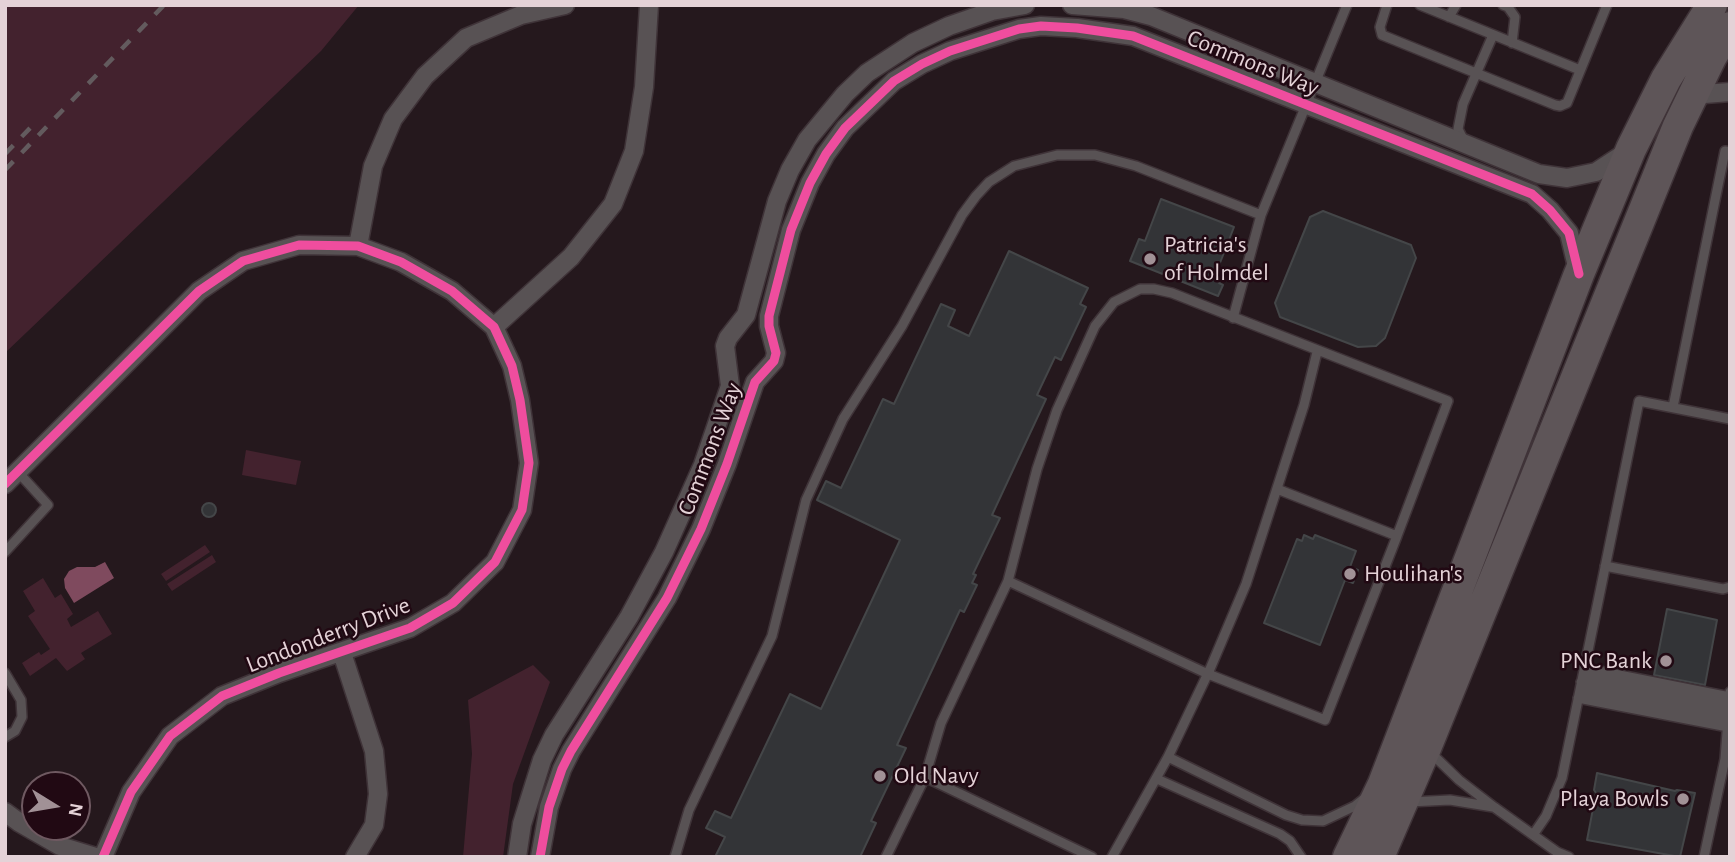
<!DOCTYPE html>
<style>
body{margin:0}
#map{position:relative;width:1735px;height:862px;overflow:hidden;background:#25181d;font-family:"Alegreya Sans",sans-serif}
canvas{display:block}
.frame{position:absolute;inset:0;border:7px solid #e4d2d7;pointer-events:none}
.north{position:absolute;left:21px;top:771px;width:70px;height:70px;box-sizing:border-box;background:#210913;border:2px solid #6f5961;border-radius:50%;rotate:101deg;font-size:19px;font-weight:700;line-height:28px;text-align:center;color:#e4d2d7}
.north::after{content:'';display:block;margin:auto;width:24px;height:32px;background:#a19196;clip-path:polygon(50% 0,100% 100%,50% 72%,0 100%)}
</style>
<div id="map">
<canvas width="1735" height="862"></canvas>
<div class="frame"></div>
<div class="north">N</div>
</div>
<script>
const g = document.querySelector('canvas').getContext('2d');
g.lineJoin = 'round';
function paint(path, color) { g.fillStyle = color; g.fill(path, 'evenodd'); }
const poly = rows => new Path2D(rows.map(r => 'M' + r).join(''));
function trace(path, color, width, dash) { g.strokeStyle = color; g.lineWidth = width; g.lineCap = dash ? 'butt' : 'round'; g.setLineDash(dash || []); g.stroke(path); }
function label(font, color, halo, rows, align = 'center') {
  g.font = font + ' "Alegreya Sans",sans-serif'; g.lineWidth = 5; g.setLineDash([]); g.textBaseline = 'middle'; g.strokeStyle = halo; g.fillStyle = color; for (const [text, x, y, turn = 0] of rows) {
    g.save(); g.translate(x, y); g.rotate((+turn || 0) * Math.PI / 180); g.textAlign = isNaN(turn) ? turn : align; if (halo) g.strokeText(text, 0, 0); g.fillText(text, 0, 0); g.restore();
  }
}
paint(poly([
 [5,5,359,5,321,51,5,353],
 [246,450,301,461,296,485,242,475],
 [205,545,210,552,166,581,161,574],
 [212,555,216,562,172,591,167,584],
 [43,578,55,598,61,594,73,614,67,619,71,627,98,611,112,634,81,653,85,659,67,671,56,658,30,676,22,663,39,652,41,655,50,649,28,616,35,611,23,591],
 [533,665,550,682,513,784,503,857,463,857,472,754,468,700]
]), '#43222e');
paint(poly([
 [105,562,114,578,74,603,65,588,64,579,69,571,77,567,95,567]
]), '#7f4a5e');
const building = poly([
 [1161,199,1234,227,1218,268,1224,271,1219,283,1223,285,1218,296,1130,261,1139,239,1145,241,1161,199],
 [1323,211,1411,245,1416,258,1385,338,1376,346,1358,347,1280,317,1275,303,1310,217,1323,211],
 [1009,251,1088,288,1080,304,1086,307,1061,360,1055,357,1037,395,1046,399,992,515,1000,518,973,574,976,575,972,583,977,585,964,612,960,610,897,745,906,748,871,821,876,823,860,857,715,857,725,837,706,828,715,811,731,818,790,694,821,709,900,540,817,500,826,481,841,488,883,399,894,404,941,304,955,310,948,326,969,336,1009,251],
 '202 510a7 7 0 1 1 14 0a7 7 0 1 1-14 0Z',
 [1304,535,1313,539,1315,535,1356,551,1350,567,1358,570,1353,583,1345,580,1320,645,1264,623,1297,539,1302,541,1304,535],
 [1667,609,1717,620,1705,685,1654,675,1667,609],
 [1597,773,1675,791,1677,790,1695,793,1680,857,1587,840,1596,793,1594,790,1597,773]
]);
paint(building, '#333437');
trace(building, '#444648', 2);
const service = poly([
 [1387,5,1380,27,1382,35,1555,105,1560,106,1567,103,1607,5],
 [1420,5,1580,70],
 [1503,5,1508,7,1515,17,1512,43],
 [1449,17,1456,5],
 [1465,143,1458,129,1463,104,1493,35],
 [1233,318,1261,215,1347,5],
 [1673,407,1725,151,1730,152],
 [5,552,48,505,18,472],
 [1605,566,1723,589,1730,587],
 [1008,581,1208,674,1325,720,1397,536],
 [1584,668,1730,697],
 [5,673,21,700,22,717,15,731,5,737],
 [1583,675,1729,703],
 [1581,682,1729,710],
 [1580,690,1729,718],
 [1578,698,1728,727],
 [1429,751,1459,780,1494,807,1557,852,1569,857],
 [1168,757,1286,815,1302,820,1323,821,1355,806,1365,798],
 [925,777,1092,857],
 [1157,779,1280,834,1290,841,1301,857],
 [1409,802,1450,800,1493,807],
 [1533,835,1546,816,1562,778,1639,401,1730,419],
 [675,857,689,810,772,636,806,500,843,419,902,326,962,215,976,196,989,182,1014,166,1057,155,1095,155,1136,166,1261,215],
 [886,857,925,777,941,723,1008,581,1037,469,1057,410,1095,326,1114,302,1140,289,1154,289,1172,293,1448,401,1397,536,1277,489],
 [1112,857,1168,757,1210,669,1246,584,1304,405,1317,352],
 [1704,857,1725,759,1730,692]
]);
const minor = poly([
 [1072,5,1124,9,1151,16,1539,174,1567,178,1596,172,1628,151],
 [1692,95,1730,92],
 [358,246,373,166,393,119,425,76,466,38,521,15,565,5],
 [494,327,571,257,613,204,634,151,644,87,649,5],
 [5,484,199,291,243,261,299,245,358,246,401,262,452,291,494,327,512,366,520,400,529,463,522,510,495,562,453,603,410,628,279,673,222,696,170,736,131,792,103,857],
 [342,653,374,751,378,794,374,825,355,857],
 [5,812,20,823,60,846,96,857],
 [517,857,522,824,542,760,554,735,629,617,664,552,703,465,730,386,725,346,728,338,746,315,777,201,790,170,807,140,845,94,867,73,913,43,949,26,992,11,1025,5],
 [540,857,549,807,562,769,571,751,667,598,701,529,727,464,755,382,774,361,776,353,769,326,769,316,791,230,810,183,826,154,845,128,894,81,922,64,950,51,1019,29,1041,26,1077,28,1133,36,1532,194,1550,210,1569,233,1578,271]
]);
const trunk = poly([
 [1348,857,1383,784,1579,274,1631,149,1666,79,1712,5],
 [1379,857,1426,748,1678,126,1712,56,1730,27]
]);
trace(service, '#3f3338', 12);
trace(minor, '#3f3338', 21);
trace(trunk, '#3f3338', 33);
trace(service, '#585254', 9);
trace(minor, '#585254', 18);
trace(trunk, '#5e5558', 30);
trace(poly([
 [5,154,34,124],
 [5,170,164,5]
]), '#635b5e', 4.5, [12, 12]);
trace(poly([
 [5,484,199,291,243,261,299,245,358,246,401,262,452,291,494,327,512,366,520,400,529,463,522,510,495,562,453,603,410,628,279,673,222,696,170,736,131,792,103,857],
 [540,857,549,807,562,769,571,751,667,598,701,529,727,464,755,382,774,361,776,353,769,326,769,316,791,230,810,183,826,154,845,128,894,81,922,64,950,51,1019,29,1041,26,1077,28,1133,36,1532,194,1550,210,1569,233,1579,274]
]), '#ef4d9e', 9);
for (const [x, y, r, color] of [
 [1150,259,7,"#a19196"],
 [1350,574,7,"#a19196"],
 [1666,661,7,"#a19196"],
 [880,776,7,"#a19196"],
 [1683,799,7,"#a19196"]
]) { const dot = new Path2D(); dot.arc(x, y, r, 0, 2 * Math.PI); g.fillStyle = color; g.fill(dot); trace(dot, '#210913', 2.5); }
label('24px', '#e4d2d7', '#210913', [
 ["Commons Way",1253,63,22],
 ["Commons Way",710,449,-69],
 ["Londonderry Drive",328,635,-21]
]);
label('24px', '#e4d2d7', '#210913', [
 ["Patricia's",1164,245],
 ["of Holmdel",1164,273],
 ["Houlihan's",1364,574],
 ["PNC Bank",1652,661,"right"],
 ["Old Navy",894,776],
 ["Playa Bowls",1669,799,"right"]
], 'left');
</script>
